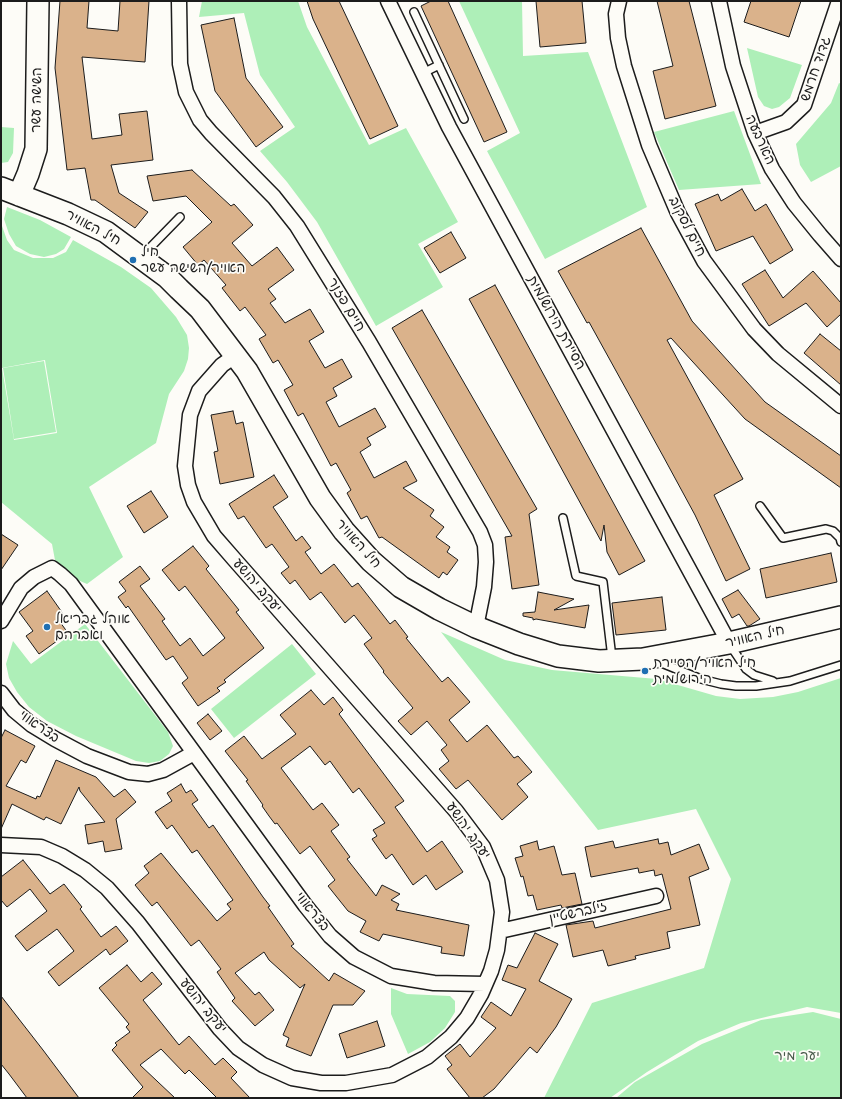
<!DOCTYPE html>
<meta charset="utf-8">
<style>
body{margin:0}
#map{position:relative;width:842px;height:1099px;overflow:hidden;background:#fdfcf7;font-family:"Shantell Sans",sans-serif}
canvas{display:block}
.frame{position:absolute;inset:0;border:2px solid #1c1c1c;pointer-events:none}
</style>
<div id="map">
<canvas width="842" height="1099"></canvas>
<div class="frame"></div>
</div>
<script>
const g = document.querySelector('canvas').getContext('2d');
g.lineJoin = 'round';
function paint(path, color) { g.fillStyle = color; g.fill(path, 'evenodd'); }
const poly = rows => new Path2D(rows.map(r => 'M' + r).join(''));
function trace(path, color, width, dash) { g.strokeStyle = color; g.lineWidth = width; g.lineCap = dash ? 'butt' : 'round'; g.setLineDash(dash || []); g.stroke(path); }
function label(font, color, halo, rows, align = 'center') {
  g.font = font + ' "Shantell Sans","Playpen Sans Hebrew",sans-serif'; g.lineWidth = 3.5; g.setLineDash([]); g.textBaseline = 'middle'; g.strokeStyle = halo; g.fillStyle = color; for (const [text, x, y, turn = 0] of rows) {
    g.save(); g.translate(x, y); g.rotate((+turn || 0) * Math.PI / 180); g.textAlign = isNaN(turn) ? turn : align; if (halo) g.strokeText(text, 0, 0); g.fillText(text, 0, 0); g.restore();
  }
}
paint(poly([
 [202,1,298,1,307,27,369,145,406,128,458,222,418,244,443,287,376,326,317,222,287,182,260,151,295,127,260,75,244,13,199,17],
 [459,1,522,1,523,56,588,52,647,207,545,259,487,151,520,133],
 [747,48,802,65,790,98,779,107,772,109,764,106,758,97],
 [839,83,841,84,841,166,811,182,800,165,796,144,831,103],
 [734,111,761,184,679,190,654,132],
 [1,127,14,128,13,153,8,162,1,163],
 [1,207,2,226,7,240,14,250,33,258,53,258,66,252,73,240,121,267,151,288,176,317,187,335,189,348,188,359,184,371,169,394,156,443,89,487,123,557,87,584,57,571,52,544,1,502],
 [45,360,57,433,14,440,2,368],
 [7,207,40,220,71,237,64,249,56,254,44,257,30,254,16,246,9,234,4,219],
 [44,361,56,432,14,439,3,368],
 [85,624,168,732,173,746,169,754,160,761,149,763,136,761,76,736,47,721,29,707,17,692,9,678,6,664,13,641,31,664],
 [441,632,505,660,552,670,657,679,716,696,740,699,773,697,798,692,841,678,841,1013,807,1007,741,1023,698,1041,647,1072,610,1098,544,1098,592,1003,704,968,731,879,696,809,598,830],
 [292,644,316,674,234,738,211,709],
 [391,988,407,994,450,996,455,1001,455,1012,445,1028,430,1042,408,1054,391,1014],
 [813,1012,841,1019,841,1098,616,1098,635,1082,702,1044,761,1020]
]), '#aeefb8');
const building = poly([
 [60,1,89,1,87,28,118,31,120,1,149,1,145,62,82,57,92,139,122,135,119,114,147,111,153,160,111,165,119,193,148,212,135,228,95,200,91,200,85,168,67,170,55,68,60,1],
 [307,1,339,1,398,126,370,139,313,19,307,1],
 [431,1,448,1,507,132,484,142,421,6,431,1],
 [536,1,582,1,586,43,540,47,536,1],
 [657,1,689,1,716,106,665,119,653,71,673,66,657,1],
 [751,1,801,1,789,37,744,22,751,1],
 [234,18,246,78,283,127,256,147,215,91,201,25,234,18],
 [192,170,231,206,234,204,253,225,232,243,252,266,277,247,294,270,268,289,276,299,270,303,285,323,310,309,324,332,309,341,325,368,342,359,352,377,333,388,337,396,326,402,339,427,375,408,386,427,367,438,371,445,360,452,374,478,406,461,417,481,403,488,434,510,430,516,444,527,436,537,450,547,447,552,458,560,447,575,443,572,439,578,382,537,379,538,367,516,361,519,347,493,351,490,336,463,331,466,303,413,298,416,284,390,293,385,278,360,273,363,259,339,266,335,245,307,240,311,222,288,226,285,204,260,198,265,183,247,212,222,186,196,153,201,147,176,192,170],
 [742,189,755,211,766,204,793,250,770,264,753,236,716,251,695,204,718,194,721,201,742,189],
 [641,228,692,321,765,402,841,456,841,488,745,419,671,338,667,340,743,479,714,495,750,569,726,581,695,515,663,456,589,322,587,323,558,271,641,228],
 [451,232,466,258,440,273,424,248,451,232],
 [765,270,783,298,813,271,841,303,841,314,827,327,806,303,769,326,742,284,765,270],
 [495,285,645,561,619,575,607,552,604,525,601,541,469,299,495,285],
 [422,310,537,509,529,514,539,585,512,589,505,537,512,536,392,328,422,310],
 [820,334,841,351,841,385,804,353,820,334],
 [233,411,236,424,243,422,254,477,220,484,214,452,218,451,211,415,233,411],
 [274,475,288,497,273,507,296,541,302,536,311,548,305,552,321,574,334,564,352,587,358,583,390,624,395,620,408,637,406,638,442,682,448,677,470,702,449,720,467,742,487,725,514,758,518,756,532,772,517,784,528,797,502,820,468,780,456,789,439,769,449,761,441,750,447,745,427,721,411,735,398,721,413,708,383,672,384,671,364,644,372,638,354,615,345,623,321,592,310,600,295,580,290,584,281,573,289,567,272,544,266,548,244,516,238,519,229,504,274,475],
 [151,491,168,517,144,533,127,506,151,491],
 [1,534,18,545,1,570,1,534],
 [193,546,209,566,206,569,239,610,236,612,264,648,224,680,226,682,217,688,220,691,198,706,182,683,188,678,173,656,166,660,128,606,126,608,118,597,126,591,119,582,140,566,150,579,140,586,165,619,162,621,180,646,190,638,203,656,225,638,185,586,179,591,162,570,193,546],
 [831,553,837,582,766,598,760,569,831,553],
 [738,590,760,619,749,626,747,626,739,614,732,618,722,599,738,590],
 [47,591,66,618,60,622,68,633,39,654,26,636,33,631,19,612,47,591],
 [538,592,574,599,554,610,589,605,585,628,536,619,533,620,533,618,523,616,523,613,535,612,538,592],
 [662,597,666,630,616,635,612,603,662,597],
 [311,690,324,705,333,697,343,710,339,714,404,801,395,807,427,852,442,841,463,872,436,890,426,875,413,885,392,854,386,859,372,839,377,836,373,830,385,823,359,788,353,793,330,761,325,765,310,746,281,768,313,810,322,803,339,825,331,831,350,857,347,859,376,896,382,885,400,894,391,900,399,904,396,910,469,925,464,956,441,953,442,947,383,934,379,941,360,932,366,921,348,911,328,886,335,880,310,846,300,854,277,823,275,824,269,816,262,806,263,805,246,781,248,780,225,751,244,736,262,759,296,734,280,715,311,690],
 [208,714,222,731,210,740,197,723,208,714],
 [5,730,35,746,26,763,21,760,6,786,36,799,37,796,40,797,56,760,96,777,114,797,125,789,136,802,116,819,122,849,105,852,103,841,88,844,85,825,105,822,80,791,79,787,61,824,46,817,44,820,12,804,1,829,1,738,5,730],
 [181,784,186,793,191,790,198,800,192,804,209,828,213,825,263,897,270,906,268,907,294,944,291,946,329,981,334,973,365,991,353,1005,333,1005,311,1056,286,1046,289,1038,283,1035,305,984,300,988,269,960,264,952,235,973,255,995,259,992,274,1010,255,1026,232,1001,235,998,217,972,221,969,199,940,191,946,157,902,152,906,135,885,149,873,144,866,161,853,217,921,231,909,227,904,233,900,197,850,192,853,172,825,167,829,155,812,172,801,167,793,181,784],
 [658,839,659,844,668,842,671,855,699,844,709,869,689,877,700,925,667,932,670,948,635,956,636,959,608,966,603,950,573,957,566,925,593,921,595,928,671,909,662,874,655,876,654,870,639,873,638,868,591,877,585,847,613,841,615,848,658,839],
 [537,841,539,850,554,846,562,875,575,873,582,904,562,908,561,905,537,910,533,895,528,896,523,876,521,877,515,858,523,856,520,846,537,841],
 [23,860,50,894,64,884,82,907,80,909,101,937,116,926,128,941,110,955,106,949,59,986,48,972,74,951,57,929,27,951,15,936,47,911,30,889,7,907,1,900,1,877,23,860],
 [535,933,558,944,539,981,572,999,556,1027,537,1053,530,1047,494,1089,482,1098,470,1098,447,1069,452,1065,445,1056,460,1044,470,1057,496,1028,481,1017,491,1002,511,1016,526,989,502,980,508,965,517,968,535,933],
 [127,965,141,982,152,972,162,984,143,1000,179,1045,189,1036,215,1065,223,1058,237,1072,231,1078,250,1098,217,1098,189,1070,185,1074,161,1049,140,1065,175,1098,132,1098,143,1087,112,1050,117,1045,115,1043,130,1032,126,1027,129,1024,99,988,127,965],
 [1,996,43,1050,79,1098,27,1098,9,1074,1,1064,1,996],
 [377,1021,385,1046,347,1058,339,1034,377,1021]
]);
paint(building, '#dab28b');
trace(building, '#1c1c1c', 1);
const lane = poly([
 [414,12,464,119],
 [423,73,439,65],
 [141,257,180,217],
 [760,506,783,538,826,529,833,531,840,538,841,542],
 [563,518,576,576,603,582,612,658],
 [730,645,746,669,754,675,773,681],
 [659,662,701,679,721,684,736,686,756,686,790,681,841,665]
]);
const street = poly([
 [179,1,180,64,186,92,200,120,211,133,274,197,297,226,369,342,480,532,485,545,486,562,484,587,476,627],
 [388,1,449,127,729,643],
 [619,1,616,14,618,38,624,66,649,145,678,213,704,261,754,329,778,354,841,406],
 [719,1,733,66,755,133,772,169,794,203,820,235,841,259],
 [755,133,786,122,804,105,839,1],
 [1,621,21,588,34,577,52,568,60,574,71,584,305,905,330,936,354,957,391,976,434,983,485,984],
 [1,693,14,710,32,725,55,739,87,756,129,772,148,774,163,770,194,753],
 [1,845,41,847,62,856,85,870,107,888,138,923,220,1029,238,1048,263,1065,292,1078,321,1083,346,1083,392,1075,427,1057,451,1037,467,1018,481,994,491,971,497,950,502,912,497,880,483,847,456,811,234,559,214,536,194,502,188,485,185,466,190,415,199,391,222,365,235,356],
 [500,931,656,896]
]);
const secondary = poly([
 [1,188,68,214,106,232,167,277,179,289,200,309,247,371,320,498,344,531,371,561,401,587,439,609,476,627,519,644,558,656,599,661,643,659,729,643,841,617],
 [19,195,28,174,36,149,38,1]
]);
trace(lane, '#1c1c1c', 10);
trace(street, '#1c1c1c', 17);
trace(secondary, '#1c1c1c', 24);
trace(lane, '#fdfcf7', 7);
trace(street, '#fdfcf7', 14);
trace(secondary, '#fdfcf7', 21);
for (const [x, y, r, color] of [
 [133,260,4,"#1f6fb2"],
 [47,627,4,"#1f6fb2"],
 [645,671,4,"#1f6fb2"]
]) { const dot = new Path2D(); dot.arc(x, y, r, 0, 2 * Math.PI); g.fillStyle = color; g.fill(dot); trace(dot, '#fdfcf7', 1.5); }
label('14px', '#1c1c1c', '#fdfcf7', [
 ["גדוד חרמש",816,69,-71],
 ["השישה עשר",37,100,-89],
 ["הארבעה",760,140,66],
 ["חיים לסקוב",687,227,63],
 ["חיל האוויר",93,228,28],
 ["חיים פזנר",346,305,59],
 ["הסיירת הירושלמית",556,323,61],
 ["חיל האוויר",358,544,48],
 ["יעקב יהושע",257,586,49],
 ["חיל האוויר",755,637,-13],
 ["בצראווי",39,727,35],
 ["יעקב יהושע",468,831,55],
 ["בצראווי",312,912,51],
 ["זילברשטיין",578,913,-13],
 ["יעקב יהושע",203,1006,51]
]);
label('14px', '#1c1c1c', '#fdfcf7', [
 ["חיל",141,252],
 ["האויר/השישה עשר",141,268],
 ["אוהל גבריאל",55,619],
 ["ואברהם",55,635],
 ["חיל האויר/הסיירת",653,663],
 ["הירושלמית",653,679]
], 'left');
label('14px', '#485b4b', '#fdfcf7', [
 ["יער מיר",797,1056]
]);
</script>
